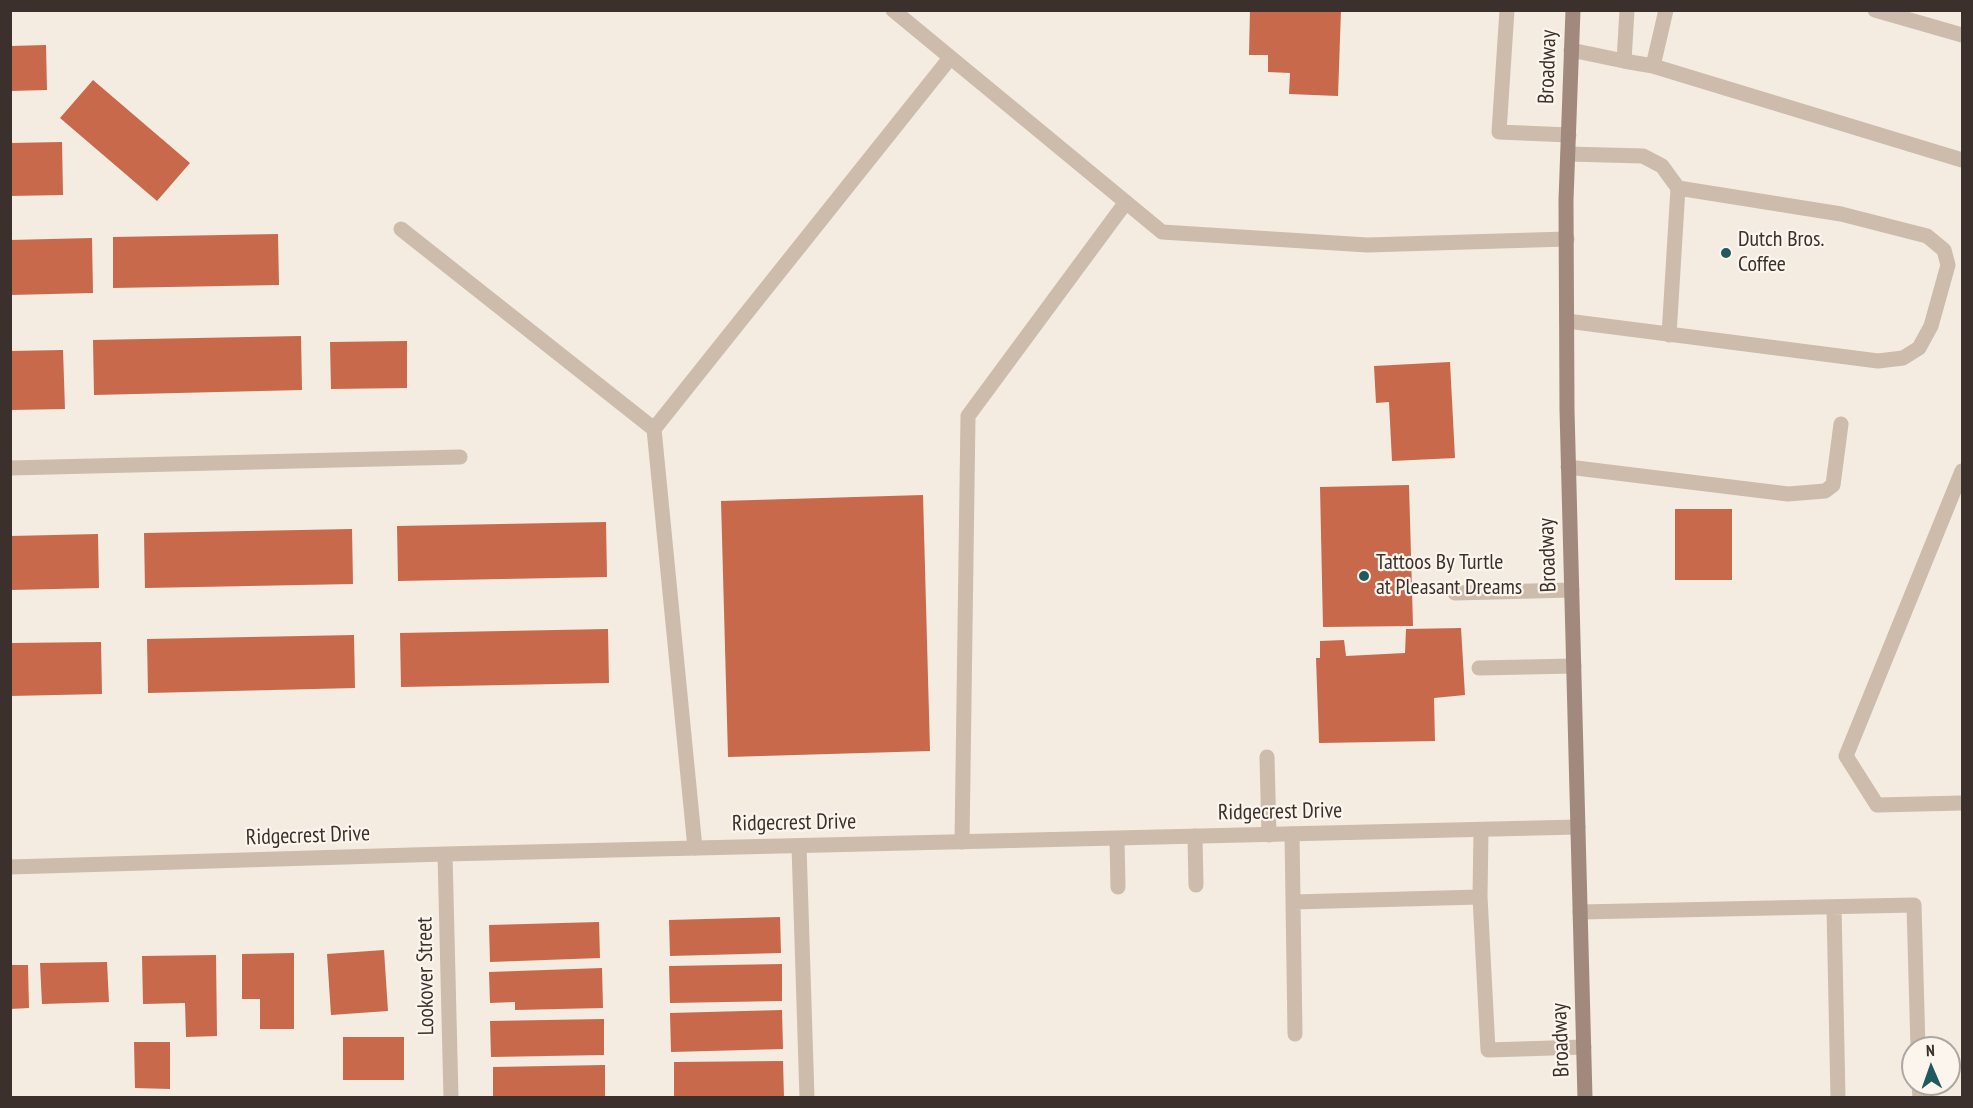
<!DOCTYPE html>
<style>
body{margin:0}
#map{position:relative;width:1973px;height:1108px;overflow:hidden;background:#f4ebe1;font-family:"PT Sans Narrow",sans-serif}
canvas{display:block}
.frame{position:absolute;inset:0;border:12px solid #3b302b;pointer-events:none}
.north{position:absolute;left:1901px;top:1036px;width:60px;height:60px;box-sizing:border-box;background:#fbf5ee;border:2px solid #aea6a0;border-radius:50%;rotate:358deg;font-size:16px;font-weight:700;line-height:24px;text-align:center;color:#3b302b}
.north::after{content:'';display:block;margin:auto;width:21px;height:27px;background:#1f5a5e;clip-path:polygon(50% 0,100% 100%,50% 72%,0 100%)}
</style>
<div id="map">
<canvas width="1973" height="1108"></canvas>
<div class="frame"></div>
<div class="north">N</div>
</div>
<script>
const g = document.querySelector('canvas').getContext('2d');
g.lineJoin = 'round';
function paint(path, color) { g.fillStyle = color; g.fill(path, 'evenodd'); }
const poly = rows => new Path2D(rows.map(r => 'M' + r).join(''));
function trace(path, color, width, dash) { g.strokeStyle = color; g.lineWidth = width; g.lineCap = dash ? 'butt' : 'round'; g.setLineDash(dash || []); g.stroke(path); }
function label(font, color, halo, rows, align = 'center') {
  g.font = font + ' "PT Sans Narrow",sans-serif'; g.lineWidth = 4.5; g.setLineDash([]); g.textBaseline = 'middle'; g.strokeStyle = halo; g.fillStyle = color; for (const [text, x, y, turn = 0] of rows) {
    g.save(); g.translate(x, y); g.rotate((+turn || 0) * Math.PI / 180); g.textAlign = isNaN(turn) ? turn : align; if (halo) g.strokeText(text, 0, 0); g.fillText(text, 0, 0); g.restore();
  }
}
paint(poly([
 [1250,10,1341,10,1338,96,1289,94,1290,73,1268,72,1268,55,1249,55],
 [46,45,47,90,10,91,10,46],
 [93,80,190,163,157,201,60,118],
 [62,142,63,195,10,196,10,143],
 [278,234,279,285,113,288,113,237],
 [92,238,93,293,10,295,10,240],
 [301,336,302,390,94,395,93,340],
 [407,341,407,388,331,389,330,342],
 [63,350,65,409,10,410,10,351],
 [1450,362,1455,458,1392,461,1389,402,1376,403,1374,366],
 [1409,485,1413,626,1323,627,1320,487],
 [923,495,930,751,728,757,721,501],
 [1675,509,1732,509,1732,580,1675,580],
 [606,522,607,577,398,581,397,526],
 [352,529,353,584,145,588,144,533],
 [98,534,99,588,10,590,10,536],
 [1461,628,1465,695,1434,698,1435,741,1319,743,1316,658,1320,658,1320,641,1344,640,1346,656,1405,653,1406,629],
 [608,629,609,683,401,687,400,633],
 [354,635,355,688,148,693,147,639],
 [101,642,102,694,10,696,10,643],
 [780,917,781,953,670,956,669,920],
 [599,922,600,958,490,962,489,925],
 [384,950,388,1011,331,1015,327,954],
 [294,953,294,1029,260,1029,260,999,242,999,242,954],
 [216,955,217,1036,186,1037,185,1003,143,1004,142,956],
 [107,962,109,1002,42,1004,40,963],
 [782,964,782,1001,670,1003,669,966],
 [10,965,28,965,29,1008,10,1009],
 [602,968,603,1008,515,1010,515,1002,490,1003,489,972],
 [782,1010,783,1049,671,1052,670,1013],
 [604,1019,604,1055,491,1057,490,1021],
 [343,1037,404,1037,404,1080,343,1080],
 [134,1042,170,1042,170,1089,135,1088],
 [783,1061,784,1097,674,1098,674,1062],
 [605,1065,605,1098,493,1098,493,1067]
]), '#c8694b');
trace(poly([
 [893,10,1162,232,1367,245,1567,239],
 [1507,10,1499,132,1569,135],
 [1875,10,1962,35],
 [1571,50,1624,61,1627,10],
 [1624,61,1653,66,1666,10],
 [1653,66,1962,160],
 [1568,154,1643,156,1662,166,1678,188,1669,335],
 [401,229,654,429],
 [1567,321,1878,361,1903,358,1919,348,1931,326,1948,265,1944,250,1927,236,1841,214,1678,188],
 [1568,467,1788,494,1825,491,1833,485,1841,424],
 [10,468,460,457],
 [1962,471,1846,756,1877,805,1962,803],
 [1455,593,1572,590],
 [1479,668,1574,666],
 [1267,757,1269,835],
 [1481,830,1480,897,1488,1050,1584,1047],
 [1292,834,1295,1034],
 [1195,836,1196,885],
 [1117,839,1118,887],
 [962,842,968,416,1126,202],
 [799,846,807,1098],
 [695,848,654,429,950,58],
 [1293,902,1480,897],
 [1834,907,1838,1098],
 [1580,912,1914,905,1918,1048],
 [1919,1084,1920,1098]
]), '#cdbbac', 15);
trace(poly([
 [445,854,451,1098],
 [10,867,445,854,1578,827]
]), '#cdbbac', 15);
trace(poly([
 [1573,10,1566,200,1567,410,1585,1098]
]), '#a18a7d', 15);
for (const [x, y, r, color] of [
 [1726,253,6,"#1f5a5e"],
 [1364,576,6,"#1f5a5e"]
]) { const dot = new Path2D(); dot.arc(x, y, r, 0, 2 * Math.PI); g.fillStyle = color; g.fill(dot); trace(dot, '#fbf5ee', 2); }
label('22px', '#3b302b', '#fbf5ee', [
 ["Broadway",1548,67,-88],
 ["Broadway",1548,555,-92],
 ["Ridgecrest Drive",1280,812,-1],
 ["Ridgecrest Drive",794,823,-1],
 ["Ridgecrest Drive",308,836,-2],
 ["Lookover Street",426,976,-91],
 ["Broadway",1561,1040,-92]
]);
label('22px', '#3b302b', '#fbf5ee', [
 ["Dutch Bros.",1738,240],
 ["Coffee",1738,265],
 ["Tattoos By Turtle",1376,563],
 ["at Pleasant Dreams",1376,588]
], 'left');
</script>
